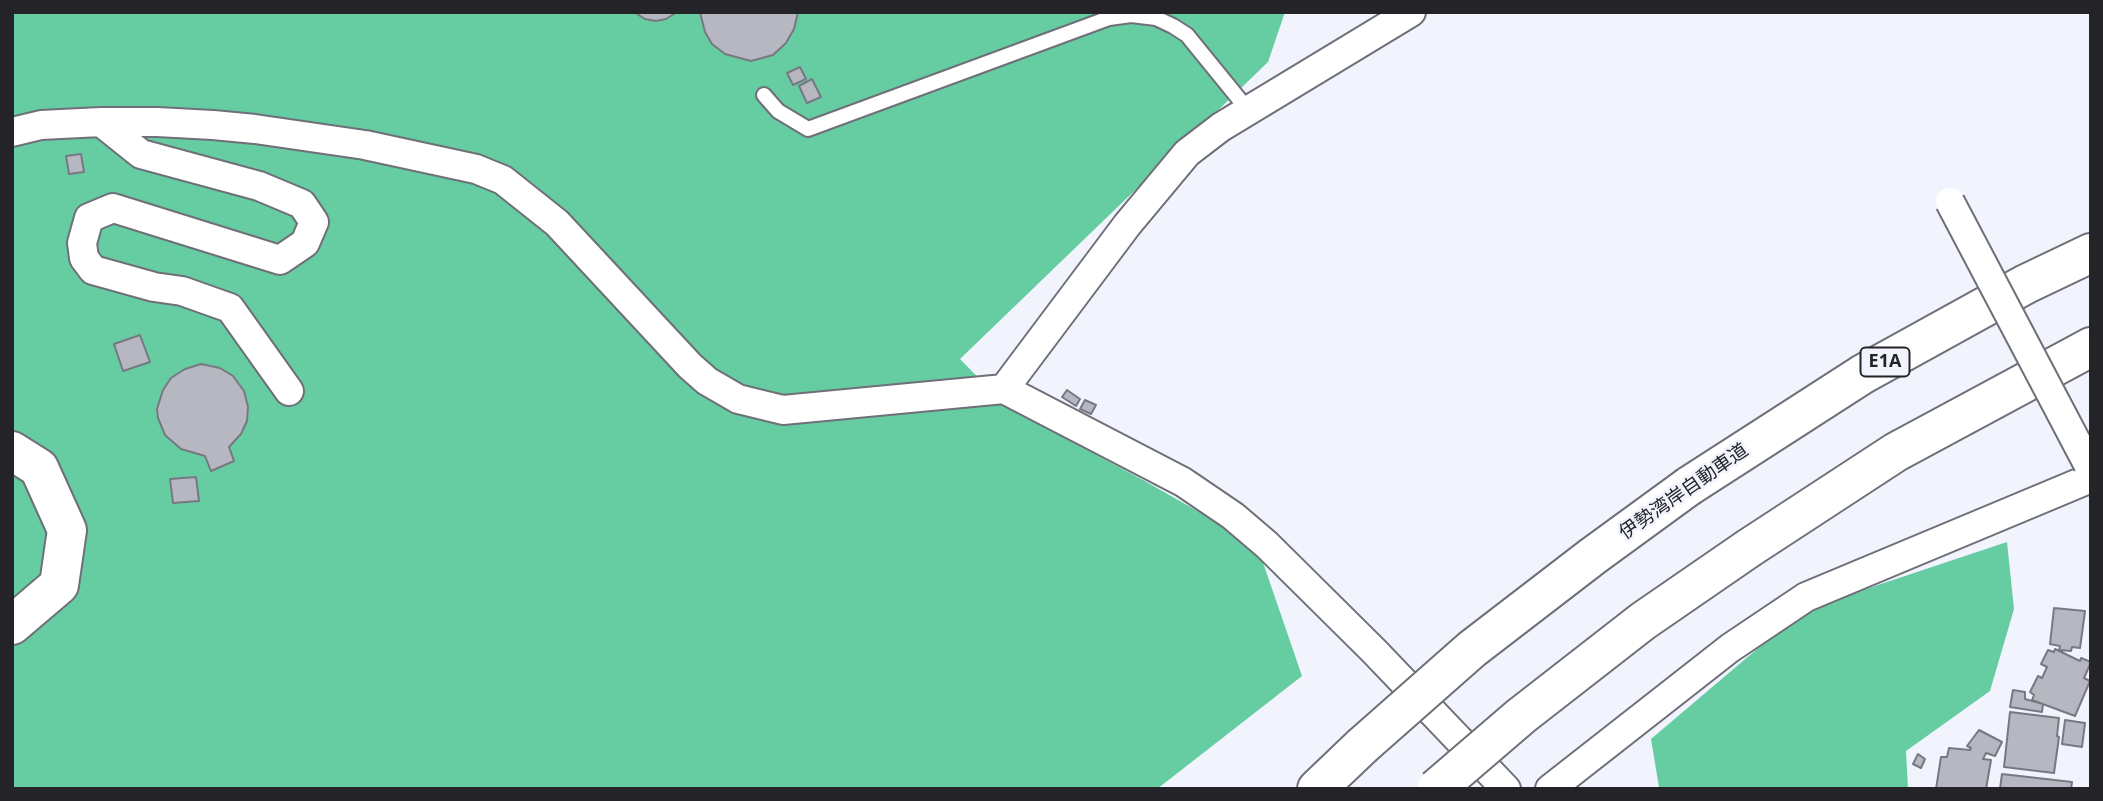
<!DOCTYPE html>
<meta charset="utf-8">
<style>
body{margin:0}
#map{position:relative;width:2103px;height:801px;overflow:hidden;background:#f1f3fd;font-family:"Open Sans",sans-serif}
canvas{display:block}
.frame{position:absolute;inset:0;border:14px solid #242428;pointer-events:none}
</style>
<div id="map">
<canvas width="2103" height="801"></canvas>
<div class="frame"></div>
</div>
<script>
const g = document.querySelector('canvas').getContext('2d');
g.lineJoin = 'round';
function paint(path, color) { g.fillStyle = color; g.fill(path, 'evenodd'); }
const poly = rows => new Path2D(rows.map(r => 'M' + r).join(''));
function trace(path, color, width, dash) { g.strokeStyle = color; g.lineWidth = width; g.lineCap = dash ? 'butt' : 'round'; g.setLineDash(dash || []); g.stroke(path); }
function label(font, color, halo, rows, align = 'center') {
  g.font = font + ' "Open Sans","Noto Sans JP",sans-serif'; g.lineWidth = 5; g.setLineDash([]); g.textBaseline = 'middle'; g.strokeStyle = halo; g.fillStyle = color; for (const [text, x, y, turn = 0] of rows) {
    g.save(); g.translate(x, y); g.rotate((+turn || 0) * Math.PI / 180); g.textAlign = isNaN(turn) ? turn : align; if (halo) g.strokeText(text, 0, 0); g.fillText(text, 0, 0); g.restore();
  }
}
paint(poly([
 [12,12,1285,12,1268,62,960,359,1006,406,1143,480,1257,545,1302,676,1157,789,12,789],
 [2007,542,2014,609,1990,691,1906,751,1908,789,1659,787,1651,739,1803,610]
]), '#66cda2');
const building = poly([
 [634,12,677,12,666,19,656,21,645,19,634,12],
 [700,12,798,12,794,29,786,43,773,55,751,61,725,54,712,44,705,32,700,12],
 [800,67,806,79,793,85,787,73,800,67],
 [812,79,821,97,807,103,799,86,812,79],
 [81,154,84,172,69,174,66,156,81,154],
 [140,335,150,362,123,371,114,344,140,335],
 [201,364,220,368,233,376,244,391,248,407,247,421,241,434,229,447,234,461,211,471,205,456,181,449,165,435,158,418,157,409,163,390,171,378,185,369,201,364],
 [1067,390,1080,399,1076,406,1062,397,1067,390],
 [1085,400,1096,405,1091,414,1080,409,1085,400],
 [196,477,199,501,173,503,170,479,196,477],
 [2054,608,2085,611,2080,648,2072,647,2071,651,2059,650,2060,646,2050,644,2054,608],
 [2055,649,2080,661,2081,658,2091,662,2084,678,2090,681,2075,716,2032,700,2034,695,2030,692,2038,676,2042,678,2047,667,2041,664,2048,650,2054,652,2055,649],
 [2013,690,2025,692,2025,699,2043,704,2042,712,2010,707,2013,690],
 [2010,712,2059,718,2057,736,2059,737,2054,773,2004,767,2010,712],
 [2065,720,2085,723,2082,747,2062,744,2065,720],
 [1979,730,2002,742,1995,756,1986,753,1983,759,1991,760,1986,789,1936,789,1941,757,1947,757,1949,748,1970,750,1971,748,1967,746,1979,730],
 [1918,754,1925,759,1921,768,1913,764,1918,754],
 [2002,774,2072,782,2071,789,2000,789,2002,774]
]);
paint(building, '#b6b7c1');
trace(building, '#777982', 2);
const lane = poly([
 [764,95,778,111,808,129,1109,18,1131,15,1156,18,1173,26,1187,35,1248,110]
]);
const street = poly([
 [101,122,141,154,259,186,302,204,314,222,305,243,280,260,113,208,89,218,82,243,84,258,93,270,154,287,182,291,230,308,289,391],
 [12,132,41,125,101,122,157,122,213,125,255,129,365,145,476,169,503,180,557,223,690,366,707,381,738,399,783,410,1004,389,1183,482,1233,516,1267,545,1374,651,1506,789],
 [1004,389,1127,225,1187,153,1221,127,1411,12],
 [1550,789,1730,648,1806,597,2091,478]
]);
const secondary = poly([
 [12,451,39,468,67,530,59,585,12,625]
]);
const highway = poly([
 [1689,486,1863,374,2026,284,2091,253],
 [1749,548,1896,452,2091,347],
 [1317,789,1362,746]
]);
trace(lane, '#6e6f78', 18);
trace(street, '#6e6f78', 32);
trace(secondary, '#6e6f78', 42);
trace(highway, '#6e6f78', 42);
trace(lane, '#fff', 14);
trace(street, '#fff', 28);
trace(secondary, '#fff', 38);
trace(highway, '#fff', 38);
const streetBridge = poly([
 [1950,202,2088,464]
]);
const highwayBridge = poly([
 [1362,746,1472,649,1593,556,1689,486],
 [1436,789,1521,716,1643,621,1749,548]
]);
trace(streetBridge, '#6e6f78', 32, []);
trace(highwayBridge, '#6e6f78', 42, []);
trace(streetBridge, '#fff', 28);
trace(highwayBridge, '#fff', 38);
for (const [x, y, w] of [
 [1885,362,49]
]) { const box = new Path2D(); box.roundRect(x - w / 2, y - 14.5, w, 29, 5); g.fillStyle = '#f1f3fd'; g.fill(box); trace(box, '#242428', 2); }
label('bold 18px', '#242428', null, [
 ["E1A",1885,362]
]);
label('19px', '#242428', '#f1f3fd', [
 ["伊勢湾岸自動車道",1684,492,-35]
]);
</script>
